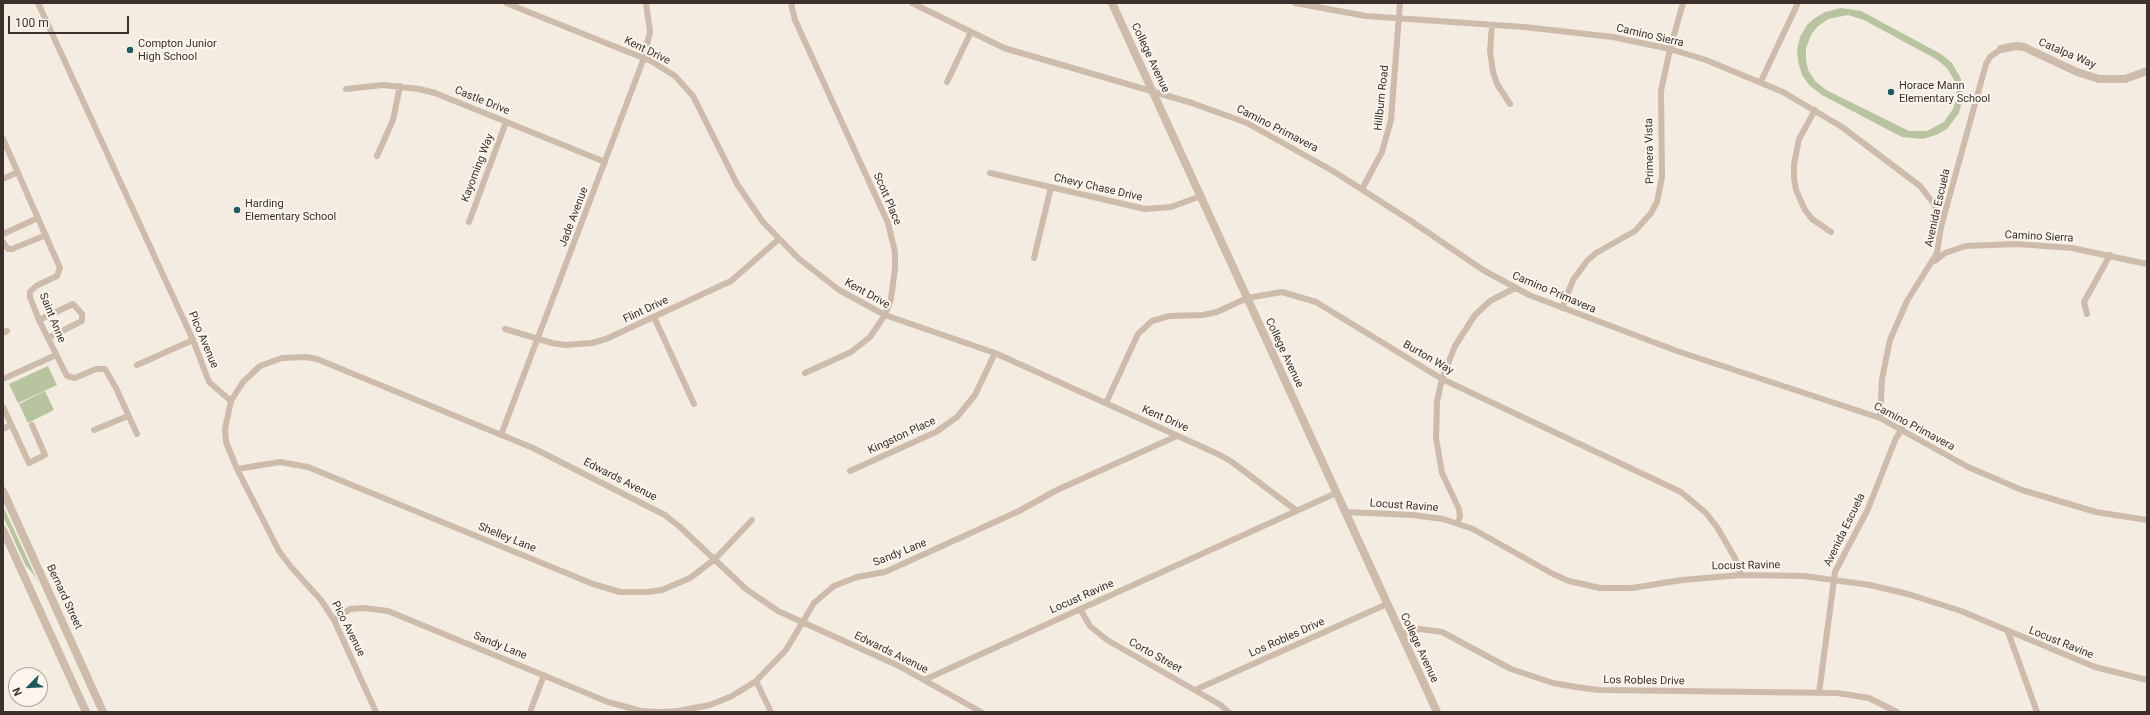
<!DOCTYPE html>
<style>
body{margin:0}
#map{position:relative;width:2150px;height:715px;overflow:hidden;background:#f4ebe1;font-family:Roboto,sans-serif}
canvas{display:block}
.frame{position:absolute;inset:0;border:4px solid #3b302b;pointer-events:none}
.north{position:absolute;left:8px;top:667px;width:40px;height:40px;box-sizing:border-box;background:#fbf5ee;border:1px solid #aea6a0;border-radius:50%;rotate:246deg;font-size:11px;font-weight:700;line-height:16px;text-align:center;color:#3b302b}
.north::after{content:'';display:block;margin:auto;width:14px;height:18px;background:#1f5a5e;clip-path:polygon(50% 0,100% 100%,50% 72%,0 100%)}
.scale{position:absolute;left:8px;top:16px;width:121px;height:18px;box-sizing:border-box;border:2px solid #3b302b;border-top:0;padding-left:5px;font-size:12px;line-height:14px;white-space:nowrap;color:#3b302b;-webkit-text-stroke:3px #fbf5ee;paint-order:stroke}
</style>
<div id="map">
<canvas width="2150" height="715"></canvas>
<div class="frame"></div>
<div class="north">N</div>
<div class="scale">100 m</div>
</div>
<script>
const g = document.querySelector('canvas').getContext('2d');
g.lineJoin = 'round';
function paint(path, color) { g.fillStyle = color; g.fill(path, 'evenodd'); }
const poly = rows => new Path2D(rows.map(r => 'M' + r).join(''));
function trace(path, color, width, dash) { g.strokeStyle = color; g.lineWidth = width; g.lineCap = dash ? 'butt' : 'round'; g.setLineDash(dash || []); g.stroke(path); }
function label(font, color, halo, rows, align = 'center') {
  g.font = font + ' Roboto,sans-serif'; g.lineWidth = 4; g.setLineDash([]); g.textBaseline = 'middle'; g.strokeStyle = halo; g.fillStyle = color; for (const [text, x, y, turn = 0] of rows) {
    g.save(); g.translate(x, y); g.rotate((+turn || 0) * Math.PI / 180); g.textAlign = isNaN(turn) ? turn : align; if (halo) g.strokeText(text, 0, 0); g.fillText(text, 0, 0); g.restore();
  }
}
paint(poly([
 [1841,8,1861,11,1941,54,1952,63,1961,79,1963,95,1959,113,1947,129,1936,135,1923,139,1902,137,1822,95,1809,85,1802,75,1798,61,1797,50,1800,37,1807,25,1815,18,1825,12],
 [1848,15,1864,20,1936,59,1947,68,1954,80,1957,96,1953,109,1944,122,1927,131,1909,131,1826,90,1815,81,1808,70,1806,60,1806,48,1811,35,1817,27,1828,19],
 [48,366,57,385,18,403,9,384],
 [45,391,54,410,28,423,19,404],
 [3,506,39,584,34,575,26,566,3,516]
]), '#b8c4a0');
trace(poly([
 [38,3,193,340,209,382,231,401,225,429,226,442,237,469,279,551,291,567,321,600,334,620,376,712],
 [506,3,651,61,675,76,693,96,737,184,763,222,798,258,839,290,885,315,995,353,1220,455,1232,462,1297,511],
 [791,3,795,20,888,223,895,252,895,268,891,299,885,315,870,337,851,352,805,373],
 [912,3,1004,48,1192,103,1247,123,1333,171,1411,221,1483,270,1529,295,1677,351,1880,418,1968,467,2022,490,2096,512,2147,520],
 [1295,3,1366,16,1524,27,1613,37,1670,49,1706,60,1783,92,1842,127,1920,186,1934,204,1941,227],
 [1492,25,1490,51,1493,72,1497,84,1510,104],
 [1761,81,1798,3],
 [947,82,971,32],
 [346,89,383,85,419,89,435,93,605,162],
 [1815,110,1799,139,1794,164,1794,178,1796,190,1805,210,1812,219,1831,232],
 [3,139,60,268,57,276,36,286,30,292,30,297,39,320,67,376,75,378,96,369,105,369,116,388,137,434],
 [377,156,393,120,400,86],
 [990,173,1145,209,1171,207,1201,196],
 [3,179,18,172],
 [1362,189,1382,152,1391,120,1400,3],
 [469,222,506,122],
 [3,234,38,218],
 [3,242,8,249,12,249,46,235],
 [1034,258,1051,187],
 [1935,261,1945,253,1966,246,2017,244,2072,248,2147,264],
 [1562,308,1573,280,1587,261,1596,253,1635,231,1651,213,1657,202,1662,177,1661,91,1670,49,1683,3],
 [2087,314,2084,302,2110,255],
 [654,317,694,404],
 [39,320,73,304,82,314,82,321,48,338],
 [505,329,552,343,565,345,592,343,606,339,731,281,779,239],
 [3,333,7,331],
 [137,365,193,340],
 [3,379,56,355],
 [231,401,243,382,260,366,282,358,306,357,317,359,533,448,665,515,680,527,746,589,778,611,899,666,981,712],
 [1106,403,1138,334,1152,321,1169,316,1203,315,1217,312,1247,298,1282,292,1316,302,1442,379,1681,492,1706,513,1717,527,1735,558,1741,575],
 [3,407,29,463,45,455,32,425],
 [1880,418,1882,379,1890,340,1907,301,1937,253,1941,227,1986,64,1990,57,2001,49],
 [3,429,11,425],
 [94,430,128,416],
 [501,435,644,58,650,32,646,3],
 [237,469,280,462,308,467,593,584,620,592,648,592,662,590,690,578,715,559,752,520],
 [850,471,936,432,957,417,975,395,995,353],
 [1345,512,1413,515,1443,519,1473,529,1553,574,1569,581,1600,588,1632,588,1682,580,1741,575,1804,576,1870,585,1908,594,1961,611,2095,667,2147,680],
 [1458,523,1460,516,1459,509,1442,473,1436,438,1437,402,1442,379,1455,346,1475,315,1490,301,1515,288],
 [1080,609,1090,626,1107,640,1219,704,1229,712],
 [334,620,350,609,363,608,388,611,608,702,641,711,660,712],
 [2008,632,2037,712],
 [1401,634,1420,629,1442,632,1511,669,1553,683,1576,687,1599,690,1837,693,1869,698,1897,712],
 [924,680,1336,493],
 [756,681,771,712],
 [1195,690,1387,604],
 [1819,693,1835,572,1868,509,1896,438,1902,429],
 [530,712,544,675],
 [660,712,678,711,710,705,732,696,756,681,786,650,814,603,834,586,857,577,885,572,1019,511,1057,490,1177,436]
]), '#cdbbac', 6);
trace(poly([
 [1112,3,1437,712],
 [2001,49,2016,46,2024,47,2077,72,2099,79,2125,79,2147,71],
 [3,491,103,712],
 [3,530,86,712]
]), '#cdbbac', 8);
for (const [x, y, r, color] of [
 [130,50,4,"#1f5a5e"],
 [1891,92,4,"#1f5a5e"],
 [237,210,4,"#1f5a5e"]
]) { const dot = new Path2D(); dot.arc(x, y, r, 0, 2 * Math.PI); g.fillStyle = color; g.fill(dot); trace(dot, '#fbf5ee', 1.5); }
label('11px', '#3b302b', '#fbf5ee', [
 ["Camino Sierra",1650,36,13],
 ["Kent Drive",647,51,26],
 ["Catalpa Way",2067,54,23],
 ["College Avenue",1150,58,65],
 ["Hillburn Road",1382,98,-84],
 ["Castle Drive",482,101,22],
 ["Camino Primavera",1277,129,27],
 ["Primera Vista",1650,151,-91],
 ["Kayoming Way",478,168,-69],
 ["Chevy Chase Drive",1098,188,13],
 ["Scott Place",887,199,67],
 ["Avenida Escuela",1938,208,-77],
 ["Jade Avenue",574,217,-69],
 ["Camino Sierra",2039,237,3],
 ["Camino Primavera",1554,293,23],
 ["Kent Drive",867,294,29],
 ["Flint Drive",646,310,-25],
 ["Saint Anne",52,318,68],
 ["Pico Avenue",203,340,67],
 ["College Avenue",1284,353,65],
 ["Burton Way",1428,358,30],
 ["Kent Drive",1165,419,24],
 ["Camino Primavera",1914,427,28],
 ["Kingston Place",902,436,-25],
 ["Edwards Avenue",620,480,27],
 ["Locust Ravine",1404,506,4],
 ["Avenida Escuela",1845,530,-64],
 ["Shelley Lane",507,538,22],
 ["Sandy Lane",900,553,-22],
 ["Locust Ravine",1746,566,-1],
 ["Bernard Street",64,597,65],
 ["Locust Ravine",1082,597,-24],
 ["Pico Avenue",348,629,63],
 ["Los Robles Drive",1287,638,-24],
 ["Locust Ravine",2061,643,22],
 ["Sandy Lane",500,646,22],
 ["College Avenue",1419,648,65],
 ["Edwards Avenue",891,653,26],
 ["Corto Street",1155,656,29],
 ["Los Robles Drive",1644,681,1]
]);
label('11px', '#3b302b', '#fbf5ee', [
 ["Compton Junior",138,44],
 ["High School",138,57],
 ["Horace Mann",1899,86],
 ["Elementary School",1899,99],
 ["Harding",245,204],
 ["Elementary School",245,217]
], 'left');
</script>
